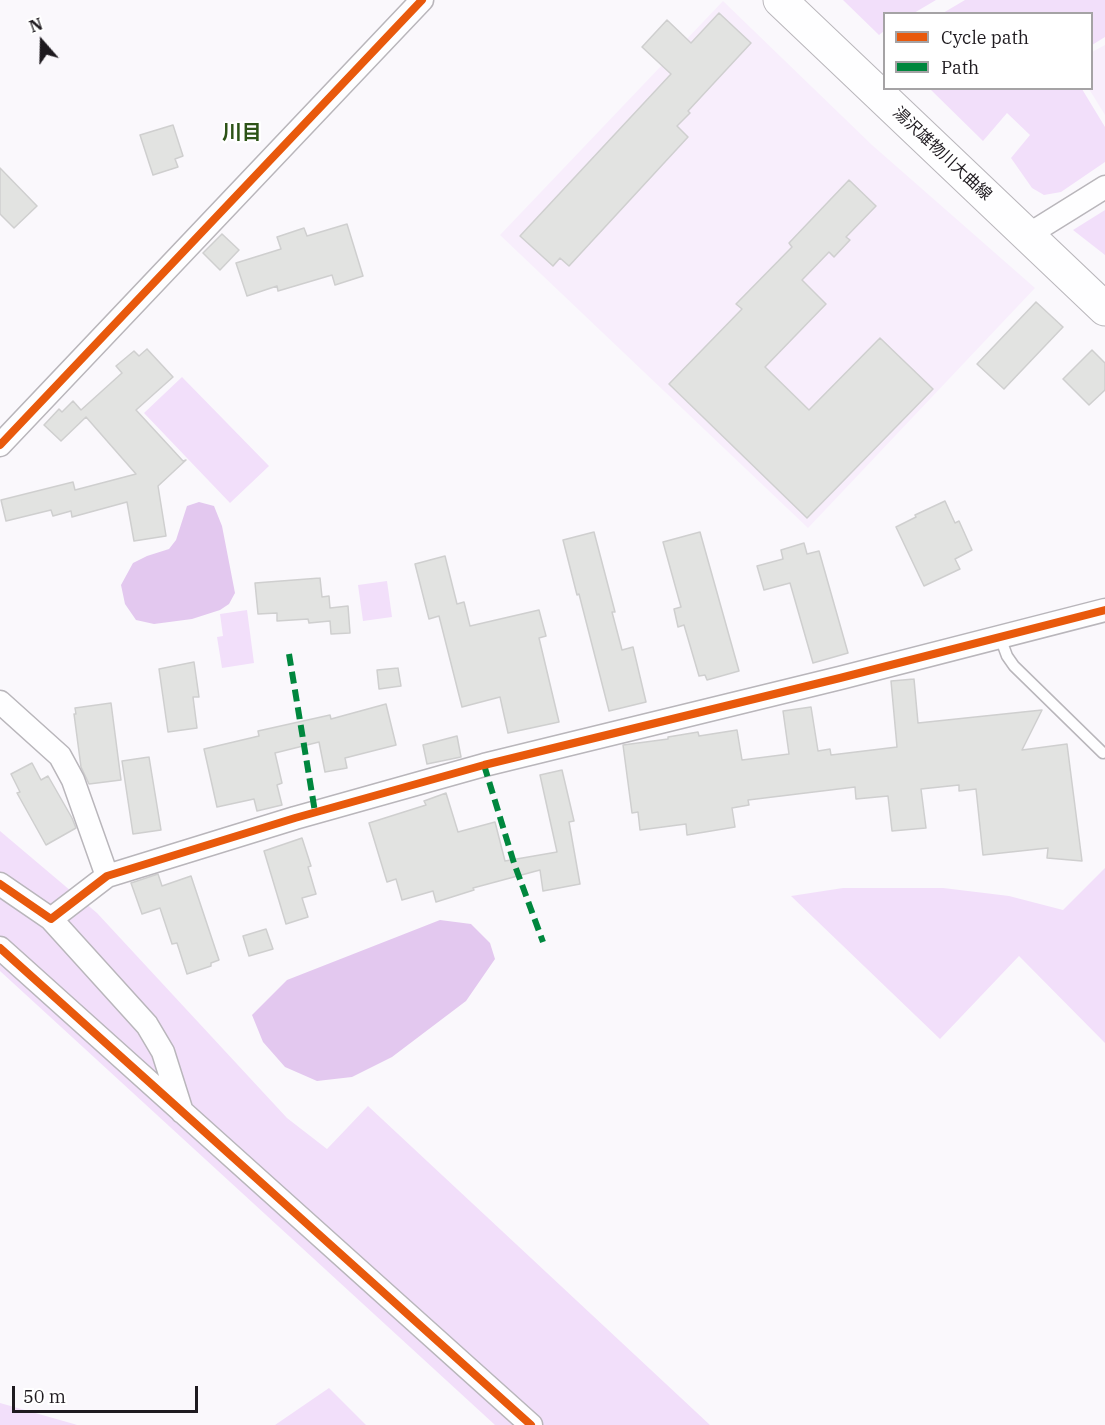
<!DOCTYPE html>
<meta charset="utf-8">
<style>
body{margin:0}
#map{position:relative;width:1105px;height:1425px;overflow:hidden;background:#faf8fc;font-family:"IBM Plex Serif",serif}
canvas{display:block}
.legend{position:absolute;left:883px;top:12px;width:210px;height:78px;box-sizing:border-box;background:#fff;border:2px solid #a5a3a5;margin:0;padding:8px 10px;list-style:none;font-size:18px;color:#1e1a1f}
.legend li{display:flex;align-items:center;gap:12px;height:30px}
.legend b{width:30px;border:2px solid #a5a3a5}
.north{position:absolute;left:12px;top:12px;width:60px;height:60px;-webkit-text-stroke:4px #fff;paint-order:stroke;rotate:340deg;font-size:16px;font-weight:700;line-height:24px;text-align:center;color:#1e1a1f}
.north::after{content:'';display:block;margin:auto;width:21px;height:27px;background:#1e1a1f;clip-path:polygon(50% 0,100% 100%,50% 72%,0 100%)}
.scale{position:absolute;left:12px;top:1386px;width:186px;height:27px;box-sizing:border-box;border:3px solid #1e1a1f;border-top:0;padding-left:8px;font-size:18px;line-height:21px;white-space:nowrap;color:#1e1a1f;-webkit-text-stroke:4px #fff;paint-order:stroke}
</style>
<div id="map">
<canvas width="1105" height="1425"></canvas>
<ul class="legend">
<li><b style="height:8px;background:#e8590c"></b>Cycle path</li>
<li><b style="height:8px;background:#00873e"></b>Path</li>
</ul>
<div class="north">N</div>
<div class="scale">50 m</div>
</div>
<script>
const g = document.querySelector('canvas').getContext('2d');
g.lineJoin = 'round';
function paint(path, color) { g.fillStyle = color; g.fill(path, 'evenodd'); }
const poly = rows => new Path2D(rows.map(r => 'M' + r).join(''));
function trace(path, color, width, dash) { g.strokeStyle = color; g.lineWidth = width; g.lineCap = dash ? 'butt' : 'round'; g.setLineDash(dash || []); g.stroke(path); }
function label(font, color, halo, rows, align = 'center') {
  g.font = font + ' "IBM Plex Serif","Noto Sans JP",serif'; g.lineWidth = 4.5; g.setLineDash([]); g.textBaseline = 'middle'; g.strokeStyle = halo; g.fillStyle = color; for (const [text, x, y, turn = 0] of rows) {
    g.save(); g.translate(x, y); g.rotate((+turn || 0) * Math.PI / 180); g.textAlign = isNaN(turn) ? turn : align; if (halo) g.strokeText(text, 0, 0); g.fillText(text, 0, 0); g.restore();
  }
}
paint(poly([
 [723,1,872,145,1035,288,808,528,500,235],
 [1105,45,1105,115,1089,89,1092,88,1092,52]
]), '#f8eefc');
paint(poly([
 [843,0,936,0,914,13,884,14,884,31,879,35],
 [965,0,1105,0,1105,37,1092,45,1092,14,943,13],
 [930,89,1082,89,1105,127,1105,162,1061,192,1044,195,1032,188,1011,158,1030,135,1007,113,983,141],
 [1105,210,1105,255,1073,230],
 [182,377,269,466,230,503,144,413],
 [387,581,392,617,363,621,358,585],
 [247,610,254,663,222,668,217,637,223,636,220,614],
 [0,831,97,913,287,1118,327,1149,368,1106,710,1425,495,1425,0,971],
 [1105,868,1105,1043,1019,956,940,1039,791,896,843,888,943,888,1009,896,1063,910],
 [329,1388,366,1425,275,1425],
 [0,1403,74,1424,77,1425,0,1425]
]), '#f2dffa');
paint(poly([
 [199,502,214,506,222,526,235,593,229,604,220,610,192,619,154,624,136,620,125,604,121,585,133,563,147,556,169,549,176,540,187,506],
 [440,920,471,924,490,943,495,959,466,1001,392,1057,352,1077,317,1081,285,1067,263,1042,252,1015,287,980]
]), '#e3c8ef');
const building = poly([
 [719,13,751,43,688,111,690,113,677,126,688,137,569,266,560,258,553,266,520,236,671,74,642,47,667,20,691,43,719,13],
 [173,125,183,156,175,159,178,167,153,175,140,135,173,125],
 [0,168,37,206,14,228,0,214,0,168],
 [849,180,876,206,846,237,850,240,834,257,829,252,802,280,826,304,765,367,809,410,880,338,933,389,807,518,669,384,742,309,736,304,792,247,789,243,849,180],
 [347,224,363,276,335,285,332,275,278,291,277,286,247,296,236,263,281,249,277,237,304,228,307,236,347,224],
 [222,234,239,250,220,270,203,253,222,234],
 [1036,302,1063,327,1004,389,977,364,1036,302],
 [147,349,173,377,136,410,183,461,186,460,158,486,166,536,134,541,127,502,72,517,71,511,53,516,51,510,6,521,1,500,73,482,75,490,136,474,86,417,61,441,44,425,59,409,62,412,73,401,81,410,122,373,116,366,134,351,139,356,147,349],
 [1092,350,1105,363,1105,390,1089,405,1063,379,1092,350],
 [945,501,955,523,959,521,972,550,955,559,960,569,924,586,896,527,916,517,915,515,945,501],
 [594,532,615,612,612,612,622,650,633,647,646,702,609,711,579,594,577,595,563,540,594,532],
 [700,532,739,671,707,680,705,675,699,676,684,625,678,627,674,609,681,607,663,542,700,532],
 [804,543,807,554,819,551,848,653,813,663,790,583,764,590,757,566,783,559,781,550,804,543],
 [445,556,457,604,464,602,470,626,539,610,546,636,539,638,559,722,508,733,500,697,462,707,439,616,429,619,415,564,445,556],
 [320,578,322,597,329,596,330,608,348,606,350,633,331,634,330,621,309,623,308,619,277,621,277,613,258,614,255,583,320,578],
 [194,662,199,697,193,697,197,728,168,732,159,669,194,662],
 [398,668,401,686,379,689,377,670,398,668],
 [914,679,918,723,1042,710,1022,750,1067,744,1082,861,1047,858,1048,848,983,855,976,789,959,791,959,785,921,789,926,828,892,831,888,796,856,799,855,787,748,800,749,805,732,808,735,827,687,835,686,824,640,830,638,812,632,813,623,745,668,739,668,737,698,732,699,736,737,730,742,760,789,754,783,711,811,707,818,751,830,749,831,755,897,747,891,681,914,679],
 [111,703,121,780,89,784,81,767,74,714,76,714,75,708,111,703],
 [386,704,396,745,345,758,347,768,325,772,319,742,275,753,282,783,277,785,282,805,257,811,254,799,217,807,204,749,259,736,258,731,330,715,331,719,386,704],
 [457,736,461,757,427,764,423,745,457,736],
 [149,757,161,830,133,834,122,761,149,757],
 [32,763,41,780,48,776,72,818,76,828,46,845,17,793,20,792,11,774,32,763],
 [562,770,574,821,569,822,580,884,543,891,540,870,473,888,474,890,436,902,433,891,402,900,396,879,387,882,369,823,426,805,424,801,446,793,458,832,495,822,505,861,557,852,540,775,562,770],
 [302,838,311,866,308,867,316,894,302,898,308,917,286,924,264,851,302,838],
 [158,874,162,886,191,876,219,960,211,963,211,966,187,974,177,943,172,944,160,908,142,914,131,883,158,874],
 [266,929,273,949,249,956,243,936,266,929]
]);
paint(building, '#e2e3e1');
trace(building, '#cfcfcf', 1.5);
const lane = poly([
 [1000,637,1007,656,1014,666,1103,753]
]);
const street = poly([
 [1028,235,1105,187],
 [0,445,422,0],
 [0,702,60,756,73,780,107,876],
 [0,884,51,919,107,876,295,818,484,765,840,678,1105,610],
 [51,919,147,1025,163,1052,182,1112],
 [0,948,531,1425]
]);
const primary = poly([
 [780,0,1105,309]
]);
trace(lane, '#b9b6bb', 13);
trace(street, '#b9b6bb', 25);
trace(primary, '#b9b6bb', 35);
trace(lane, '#fefeff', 10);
trace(street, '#fefeff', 22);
trace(primary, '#fefeff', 33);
trace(poly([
 [289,654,315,812],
 [484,765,514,863,543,942]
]), '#00873e', 6, [12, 6]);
trace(poly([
 [0,445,422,0],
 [0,884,51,919,107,876,295,818,484,765,840,678,1105,610],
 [0,948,531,1425]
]), '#e8590c', 8);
label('16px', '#1e1a1f', '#fff', [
 ["湯沢雄物川大曲線",942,154,43]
]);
label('bold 20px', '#2d5417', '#fff', [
 ["川目",242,133]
]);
</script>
